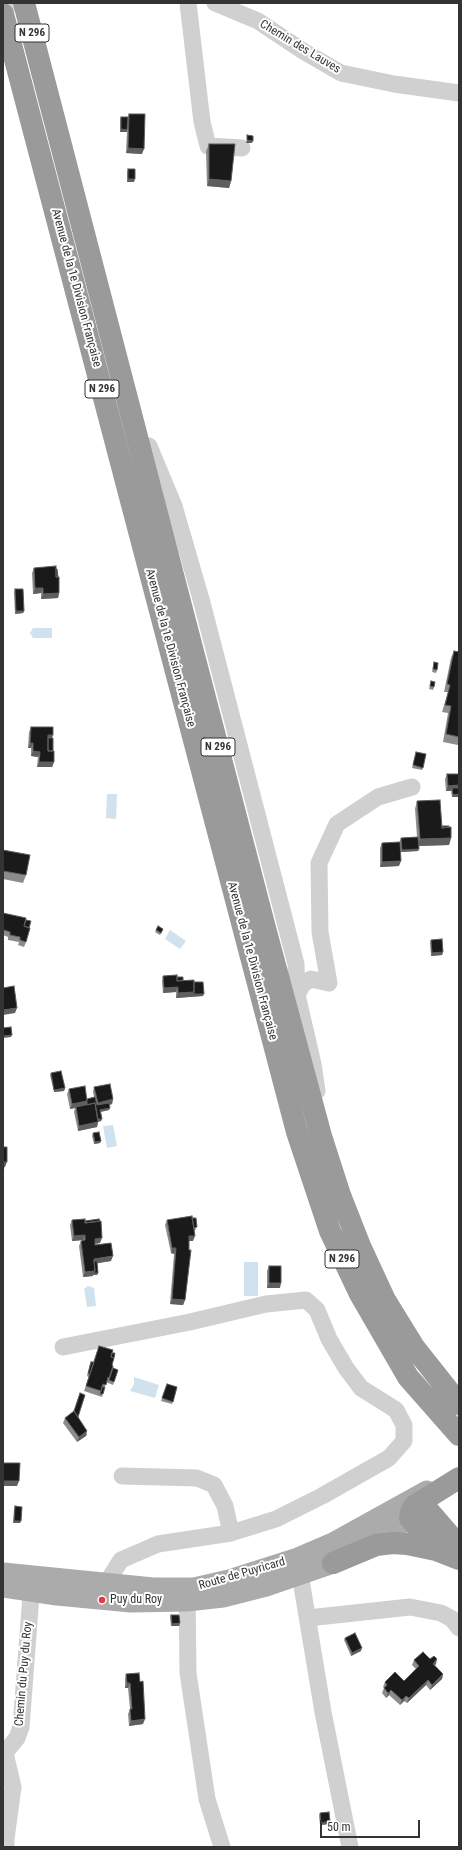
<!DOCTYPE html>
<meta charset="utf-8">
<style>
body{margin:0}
#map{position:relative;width:462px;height:1850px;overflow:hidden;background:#fff;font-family:"Roboto Condensed",sans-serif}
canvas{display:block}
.frame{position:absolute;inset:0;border:4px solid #333;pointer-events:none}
.scale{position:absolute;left:320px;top:1820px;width:100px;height:18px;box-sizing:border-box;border:2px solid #333;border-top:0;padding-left:5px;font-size:12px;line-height:14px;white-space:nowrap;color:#333;-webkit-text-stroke:3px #fff;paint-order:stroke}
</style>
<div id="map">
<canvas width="462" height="1850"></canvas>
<div class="frame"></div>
<div class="scale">50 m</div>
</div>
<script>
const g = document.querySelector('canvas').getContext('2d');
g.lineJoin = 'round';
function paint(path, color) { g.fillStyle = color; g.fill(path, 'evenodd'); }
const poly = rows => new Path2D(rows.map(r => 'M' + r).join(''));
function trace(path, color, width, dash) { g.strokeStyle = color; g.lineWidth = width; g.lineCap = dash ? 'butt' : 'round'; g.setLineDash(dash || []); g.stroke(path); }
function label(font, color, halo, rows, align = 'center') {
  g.font = font + ' "Roboto Condensed",sans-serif'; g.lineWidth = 4; g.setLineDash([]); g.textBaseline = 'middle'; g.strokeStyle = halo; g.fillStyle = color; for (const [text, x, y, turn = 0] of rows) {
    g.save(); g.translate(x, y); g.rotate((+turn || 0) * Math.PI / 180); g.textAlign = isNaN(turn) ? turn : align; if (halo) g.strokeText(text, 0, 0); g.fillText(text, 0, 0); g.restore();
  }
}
paint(poly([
 [33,628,52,628,52,638,33,638,30,633],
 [107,794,117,794,116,819,106,818],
 [170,930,186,941,180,949,165,939],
 [113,1125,117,1146,107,1148,103,1126],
 [244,1262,258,1262,258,1296,244,1296],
 [88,1286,94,1288,96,1306,87,1307,84,1289],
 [134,1377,159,1385,155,1398,130,1391,134,1384]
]), '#cfe2ee');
trace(poly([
 [3,5,14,3]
]), '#d6d6d6', 17, [17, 8]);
trace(poly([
 [188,3,202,122,208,146,242,148],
 [215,3,258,21,303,51,341,73,394,84,459,93],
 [149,446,174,506,201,599,296,964,297,995,313,1064,317,1091],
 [297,995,303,984,311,979,329,983,320,932,319,863,337,824,378,797,412,787],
 [63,1347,190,1322,266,1304,306,1300,317,1310,329,1339,346,1368,361,1388,396,1410,404,1425,404,1441,389,1458,322,1496,276,1519,231,1533,158,1544,121,1560,109,1579,99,1589,96,1589],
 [122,1476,197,1478,214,1485,225,1506,231,1533],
 [298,1562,323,1712,350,1847],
 [187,1588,188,1673,207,1799,222,1847],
 [308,1618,410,1607,441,1613,452,1619,459,1628],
 [5,1753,13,1787,6,1839,6,1847],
 [3,1755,17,1738,21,1727,32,1582]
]), '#d0d0d0', 17);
trace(poly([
 [3,1573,153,1588,194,1588,229,1580,298,1558,333,1543,427,1491],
 [4,1587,57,1595,131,1602,187,1601,223,1597,266,1586,333,1563,386,1533,425,1509]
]), '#ababab', 21);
trace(poly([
 [24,3,265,928,321,1136,340,1195,360,1246,385,1300,414,1347,459,1404],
 [3,14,297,1132,330,1231,360,1294,408,1377,459,1435],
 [426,1508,459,1546],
 [436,1550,410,1518,411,1512,414,1506,459,1478],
 [333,1563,376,1545,393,1543,407,1544,436,1550,459,1559]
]), '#9a9a9a', 22);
paint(poly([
 [129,114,142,154,126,153,127,132,120,132,120,119,121,117,128,117],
 [209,144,231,181,229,188,207,186,206,151],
 [128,169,134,182,127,182,127,172],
 [34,568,58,577,59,593,58,598,41,599,41,593,33,594,32,573],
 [15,589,24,611,23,613,15,614,14,592],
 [454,651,458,685,459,685,459,742,458,745,443,742,448,713,442,712,448,692,444,692,451,658],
 [434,662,437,670,436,673,432,672],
 [431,681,434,687,433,690,429,689],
 [31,727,53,735,52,738,54,762,52,767,37,767,38,757,31,756,31,748,28,748,29,732],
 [416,752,423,768,422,770,412,768],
 [447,774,459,774,459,797,452,797,451,791,446,791,445,779],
 [417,801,442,826,451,838,449,845,419,846,419,849,418,851,401,852,400,841,401,838,417,837,415,809],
 [382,843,399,866,380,867,380,848],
 [3,850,26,875,23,883,3,879],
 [3,913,26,920,26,942,24,947,18,945,19,942,8,940,8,937,3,935],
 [156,930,162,932,160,935,155,932],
 [431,940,443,952,442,955,431,956,430,943],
 [163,976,177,977,183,980,194,982,203,996,176,998,176,992,163,993,162,981],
 [51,1073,65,1088,64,1091,54,1092,50,1075],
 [94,1087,113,1099,112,1104,110,1105,109,1110,101,1112,102,1119,101,1121,98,1122,97,1127,78,1131,74,1112,75,1108,70,1109,67,1094,69,1089,87,1099,94,1097,93,1092],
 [93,1133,101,1141,100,1143,94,1144,92,1136],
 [192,1218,196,1230,194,1230,193,1241,189,1241,185,1300,183,1305,170,1304,174,1254,171,1253,165,1225,167,1220],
 [72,1220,85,1221,100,1243,95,1244,95,1245,111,1261,97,1263,98,1273,97,1275,93,1275,93,1276,83,1277,79,1246,81,1241,83,1240,72,1241,70,1225],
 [269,1266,280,1288,267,1288,267,1271],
 [112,1353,112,1365,113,1368,118,1370,113,1385,106,1382,102,1397,84,1391,89,1377,87,1376,90,1364],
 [167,1384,177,1387,172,1404,161,1401],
 [78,1417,87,1435,77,1442,63,1423,65,1418],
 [15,1506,21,1521,20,1523,13,1523,14,1509],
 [171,1615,180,1623,179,1626,171,1626,170,1617],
 [345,1638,361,1651,351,1656,344,1640],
 [430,1659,436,1664,435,1665,443,1674,442,1679,430,1690,426,1685,407,1703,404,1701,400,1705,389,1695,386,1698,382,1693,384,1688,383,1687,385,1682,404,1681,416,1669,412,1665,414,1660],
 [126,1674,140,1682,143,1724,129,1726,128,1714,130,1709,128,1688,125,1688,125,1679],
 [320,1813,330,1821,330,1824,320,1825,319,1816]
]), '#8c8c8c');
paint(poly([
 [443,3,459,3,459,4],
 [121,129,127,130,127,132,120,132],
 [247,140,253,141,252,143,246,143],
 [128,148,144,149,142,154,126,153],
 [128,179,135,179,134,182,127,182],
 [209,179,231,181,229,188,207,186],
 [35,588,43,588,41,593,33,594],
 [59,593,58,598,41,599,43,594],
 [16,611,24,611,23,613,15,614],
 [48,735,53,735,51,740,47,738],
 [30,743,33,743,31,748,28,748],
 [33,751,40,752,38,757,31,756],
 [39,762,54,762,52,767,37,767],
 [459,785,459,790,452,788,451,791,446,791,448,786],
 [459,794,459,797,452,797,453,795],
 [451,838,449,845,417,846,420,839],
 [419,849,418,851,401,852,402,850],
 [401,861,399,866,380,867,382,862],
 [443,952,442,955,431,956,432,953],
 [178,987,176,992,163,993,164,988],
 [194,992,204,994,203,996,176,998,178,993],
 [17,1008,15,1013,3,1015,3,1010],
 [12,1035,11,1037,3,1038,3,1036],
 [65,1088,64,1091,54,1092,54,1090],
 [113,1099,112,1104,96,1108,98,1103],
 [87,1101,86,1106,76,1107,75,1108,70,1109,72,1104],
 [110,1108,109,1110,99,1112,100,1110],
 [97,1119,102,1119,101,1121,96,1122],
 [98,1122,97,1127,78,1131,79,1126],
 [101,1141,100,1143,94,1144,95,1142],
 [3,1162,7,1162,5,1167,3,1167],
 [85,1235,83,1240,72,1241,74,1236],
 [189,1236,195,1236,193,1241,187,1241],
 [102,1238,100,1243,93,1244,95,1239],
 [172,1248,176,1248,174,1254,171,1253],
 [113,1256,111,1261,93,1264,94,1259],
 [95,1271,98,1273,97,1275,93,1275,93,1276,83,1277,85,1272],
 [269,1283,281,1283,280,1288,267,1288],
 [172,1299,185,1300,183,1305,170,1304],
 [87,1431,86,1436,77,1442,79,1437],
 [3,1481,19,1481,17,1486,3,1486],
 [14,1521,21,1521,20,1523,13,1523],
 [180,1623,179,1626,171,1626,172,1624],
 [362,1648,361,1651,351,1656,352,1653],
 [437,1659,436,1664,431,1669,433,1664],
 [443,1674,442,1679,430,1690,432,1685],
 [428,1680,426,1685,407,1703,409,1698],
 [127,1683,130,1683,128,1688,125,1688],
 [391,1690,389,1695,386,1698,388,1693],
 [406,1696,404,1701,400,1705,402,1700],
 [145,1719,143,1724,129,1726,131,1721],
 [330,1821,330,1824,320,1825,321,1823]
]), '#5f5f5f');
const building = poly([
 [129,114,145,114,144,149,128,148,129,114],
 [121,117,128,117,127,130,121,129,121,117],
 [247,135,253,136,253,141,247,140,247,135],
 [209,144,235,144,231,181,209,179,209,144],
 [128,169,135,169,135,179,128,179,128,169],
 [56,566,56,577,59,577,59,593,43,594,43,588,35,588,34,568,56,566],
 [56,569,57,569,58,577,56,577,56,569],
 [15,589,23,589,24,611,16,611,15,589],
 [454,651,459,652,459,682,458,685,459,685,459,737,446,734,451,706,445,705,450,685,447,684,454,651],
 [434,662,438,663,437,670,433,669,434,662],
 [431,681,435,682,434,687,430,686,431,681],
 [31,727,53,727,53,735,48,735,48,751,54,751,54,762,39,762,40,752,33,751,33,743,30,743,31,727],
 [48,738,53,738,53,751,48,751,48,738],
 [416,752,426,754,423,768,413,765,416,752],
 [447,774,459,774,459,785,448,786,447,774],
 [452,788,459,788,459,794,453,795,452,788],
 [440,800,442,828,451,827,451,838,420,839,417,801,440,800],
 [442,826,449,826,449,827,442,828,442,826],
 [418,837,419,849,402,850,401,838,418,837],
 [400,842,401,861,382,862,382,843,400,842],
 [3,850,30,855,26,875,3,871,3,850],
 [3,913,26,918,24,926,30,928,26,942,20,940,20,937,10,935,10,932,4,930,3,933,3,913],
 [26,920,31,921,29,928,24,926,26,920],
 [158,926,163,929,161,933,156,930,158,926],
 [442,939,443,952,432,953,431,940,442,939],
 [177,975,177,981,194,980,194,992,178,993,178,987,164,988,163,976,177,975],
 [177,977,183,977,183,980,177,981,177,977],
 [194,982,203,982,204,994,194,994,194,982],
 [14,986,17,1008,3,1010,3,988,14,986],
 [11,1027,12,1035,3,1036,3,1028,11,1027],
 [61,1071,65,1088,54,1090,51,1073,61,1071],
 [110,1084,113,1099,98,1103,94,1087,110,1084],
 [85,1086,87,1101,72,1104,69,1089,85,1086],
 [95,1097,97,1105,109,1103,110,1108,100,1110,102,1119,98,1119,95,1103,87,1105,87,1099,95,1097],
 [95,1103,98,1122,79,1126,76,1107,95,1103],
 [99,1132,101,1141,95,1142,93,1133,99,1132],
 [3,1147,7,1147,7,1162,3,1162,3,1147],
 [3,1164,4,1164,3,1176,3,1164],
 [192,1216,195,1236,189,1236,189,1250,191,1250,185,1300,172,1299,176,1248,172,1248,167,1220,192,1216],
 [192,1218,196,1218,197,1227,194,1228,192,1218],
 [85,1219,85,1223,101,1221,102,1238,95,1239,95,1245,111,1243,113,1256,94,1259,95,1271,85,1272,81,1241,85,1240,85,1235,74,1236,72,1220,85,1219],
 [99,1219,100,1221,85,1223,85,1221,99,1219],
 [94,1261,97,1261,98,1273,94,1273,95,1271,94,1261],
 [269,1266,281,1266,281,1283,269,1283,269,1266],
 [99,1346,113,1350,111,1357,114,1358,112,1365,113,1366,109,1378,108,1377,106,1385,103,1384,101,1391,86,1386,99,1346],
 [112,1353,115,1353,114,1358,111,1357,112,1353],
 [91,1362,94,1362,90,1374,88,1374,91,1362],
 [113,1368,118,1370,114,1382,109,1380,113,1368],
 [167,1384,177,1387,173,1402,162,1398,167,1384],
 [102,1387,105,1387,103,1394,100,1394,102,1387],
 [80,1393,85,1395,78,1417,74,1411,80,1393],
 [74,1411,87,1431,79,1437,65,1418,74,1411],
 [3,1463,20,1463,19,1481,3,1481,3,1463],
 [15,1506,22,1507,21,1521,14,1521,15,1506],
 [171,1615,179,1615,180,1623,172,1624,171,1615],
 [355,1633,362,1648,352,1653,345,1638,355,1633],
 [423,1652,430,1659,434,1656,437,1659,433,1664,443,1674,432,1685,428,1680,409,1698,406,1696,402,1700,391,1690,388,1693,384,1688,387,1685,385,1682,395,1672,404,1681,419,1666,414,1660,423,1652],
 [139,1673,140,1682,143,1681,145,1719,131,1721,130,1709,132,1709,130,1683,127,1683,126,1674,139,1673],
 [329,1812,330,1821,321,1823,320,1813,329,1812]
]);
paint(building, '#1a1a1a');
trace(building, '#5f5f5f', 1);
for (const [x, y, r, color] of [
 [102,1600,4,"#e63946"]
]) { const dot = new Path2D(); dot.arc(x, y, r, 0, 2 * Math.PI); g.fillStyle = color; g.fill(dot); trace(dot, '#fff', 1.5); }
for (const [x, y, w] of [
 [32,33,34],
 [102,389,34],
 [218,747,34],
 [342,1259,34]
]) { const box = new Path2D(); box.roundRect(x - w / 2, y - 9, w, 18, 3); g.fillStyle = '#fff'; g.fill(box); trace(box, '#333', 1); }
label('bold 11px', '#333', null, [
 ["N 296",32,33],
 ["N 296",102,389],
 ["N 296",218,747],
 ["N 296",342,1259]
]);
label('12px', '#333', '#fff', [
 ["Chemin des Lauves",300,47,31],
 ["Avenue de la 1e Division Française",76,288,75],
 ["Avenue de la 1e Division Française",170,648,75],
 ["Avenue de la 1e Division Française",252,961,75],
 ["Route de Puyricard",242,1574,-16],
 ["Chemin du Puy du Roy",24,1674,-85]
]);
label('12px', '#333', '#fff', [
 ["Puy du Roy",110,1600]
], 'left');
</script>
